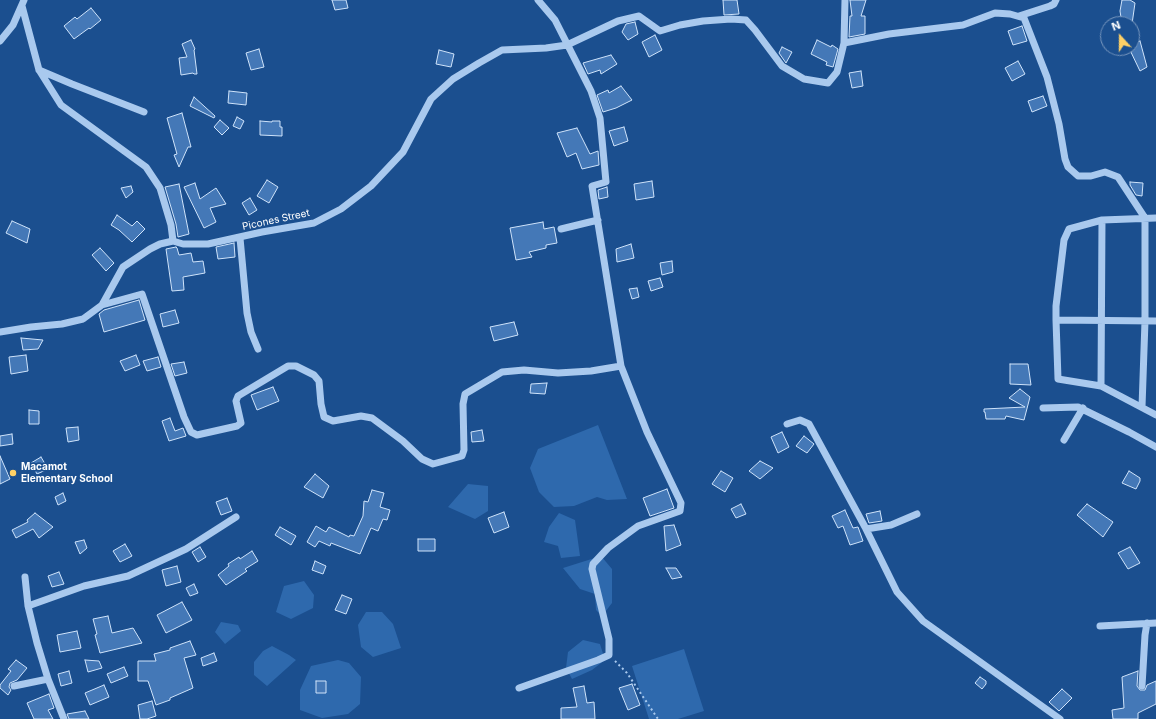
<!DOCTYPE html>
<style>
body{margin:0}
#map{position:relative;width:1156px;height:719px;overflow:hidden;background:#1b4f8f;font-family:Inter,sans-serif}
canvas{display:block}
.north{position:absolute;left:1100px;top:16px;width:40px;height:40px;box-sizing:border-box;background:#1b4f8f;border:1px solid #7695bc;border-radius:50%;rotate:339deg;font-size:11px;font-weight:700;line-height:16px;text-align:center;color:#fff}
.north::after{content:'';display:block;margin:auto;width:14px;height:18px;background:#ffd166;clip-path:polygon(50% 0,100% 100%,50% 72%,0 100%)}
</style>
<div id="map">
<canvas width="1156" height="719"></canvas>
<div class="north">N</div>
</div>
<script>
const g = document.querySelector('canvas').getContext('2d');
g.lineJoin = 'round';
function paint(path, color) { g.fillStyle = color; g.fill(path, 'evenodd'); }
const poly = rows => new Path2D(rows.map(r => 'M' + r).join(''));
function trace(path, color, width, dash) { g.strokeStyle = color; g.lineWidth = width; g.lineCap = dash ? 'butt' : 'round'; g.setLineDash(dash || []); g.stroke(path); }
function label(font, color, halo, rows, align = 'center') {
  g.font = font + ' Inter,sans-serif'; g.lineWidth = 3.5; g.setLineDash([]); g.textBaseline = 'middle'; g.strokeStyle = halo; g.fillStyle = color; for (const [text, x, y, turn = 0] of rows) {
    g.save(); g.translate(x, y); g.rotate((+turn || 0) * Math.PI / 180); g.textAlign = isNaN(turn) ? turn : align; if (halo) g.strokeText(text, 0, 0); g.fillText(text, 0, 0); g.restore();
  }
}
paint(poly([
 [598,425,627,499,607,500,597,497,574,506,554,507,539,492,530,468,538,449],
 [468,484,488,486,488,511,475,519,448,507],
 [559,513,575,520,580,556,561,558,558,546,544,542,549,527],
 [601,556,612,569,612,603,602,616,596,610,595,594,580,589,563,568],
 [304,581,314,595,313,608,291,619,276,612,284,586],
 [366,612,382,612,393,624,401,648,373,657,361,647,358,625],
 [221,622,238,625,241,631,225,644,215,632],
 [583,640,600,644,605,660,592,670,572,679,566,668,568,652],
 [272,646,289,655,296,660,267,686,254,675,254,662,263,651],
 [684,649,704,711,678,719,649,719,632,666],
 [338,660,349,663,361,677,360,704,348,714,322,718,300,710,300,690,311,666]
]), '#2e69ad');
const building = poly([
 [332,0,346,0,348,8,335,10,332,0],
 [723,0,737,0,739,14,724,15,723,0],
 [850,0,866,0,861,16,865,16,865,34,849,37,850,16,852,16,850,0],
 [1122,0,1130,0,1135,3,1132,24,1122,24,1120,11,1122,0],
 [91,8,101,20,90,29,89,28,74,39,64,26,75,17,77,19,91,8],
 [635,22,638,34,628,40,622,32,626,24,635,22],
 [1022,26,1027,41,1013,45,1008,31,1022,26],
 [655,35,662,50,649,57,642,42,655,35],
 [191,40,195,49,194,50,197,74,194,74,193,73,181,75,179,58,187,57,182,44,191,40],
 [817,40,831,47,832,45,838,49,833,67,826,65,827,62,811,54,817,40],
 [1140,41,1147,67,1140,71,1129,48,1132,48,1132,44,1140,41],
 [782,47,792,52,786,63,779,53,782,47],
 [259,49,264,67,251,70,246,53,259,49],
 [439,50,454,54,451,67,436,64,439,50],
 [611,55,617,64,601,74,600,70,588,74,583,63,611,55],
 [1018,61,1025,74,1012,81,1005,68,1018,61],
 [861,71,863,86,852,88,849,73,861,71],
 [621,86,632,100,616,108,603,112,597,95,608,90,609,93,621,86],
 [229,91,247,93,246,105,228,103,229,91],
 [1043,96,1047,106,1032,112,1028,101,1043,96],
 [194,97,215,116,214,118,190,106,194,97],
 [182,113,191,147,188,147,179,167,174,155,177,154,167,118,182,113],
 [237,117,244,121,240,129,233,126,237,117],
 [220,120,229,128,222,135,214,127,220,120],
 [260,121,272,122,272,121,280,121,280,127,282,127,282,136,260,135,260,121],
 [624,127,628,141,614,146,609,131,624,127],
 [577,128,590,154,598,151,599,165,582,169,576,153,567,157,557,133,577,128],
 [267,180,278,187,269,203,257,196,267,180],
 [652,181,654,197,636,200,634,184,652,181],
 [1130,182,1143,183,1142,196,1136,195,1130,185,1130,182],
 [195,183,200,199,216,188,226,204,210,208,216,222,204,228,184,187,195,183],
 [179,184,189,234,178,237,176,224,165,187,179,184],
 [131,186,133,192,126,198,121,188,131,186],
 [607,187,608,197,599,199,598,190,607,187],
 [250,198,257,210,249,215,242,203,250,198],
 [117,215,132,226,137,221,145,229,132,242,119,230,111,225,117,215],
 [12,221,30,229,27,243,6,233,12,221],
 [543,222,544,229,554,227,557,243,546,245,546,248,529,252,532,257,516,260,510,228,543,222],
 [234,243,235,257,218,259,216,247,234,243],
 [631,244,634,258,617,262,616,249,631,244],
 [176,247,177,248,179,255,191,253,193,262,203,261,205,273,183,277,184,290,172,291,166,249,176,247],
 [100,248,114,263,106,271,92,255,100,248],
 [672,261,673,272,662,275,660,263,672,261],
 [660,278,663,287,651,291,648,281,660,278],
 [637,288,639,297,632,299,629,289,637,288],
 [139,300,145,320,104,332,99,314,104,310,139,300],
 [175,310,179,323,163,327,160,314,175,310],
 [514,322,518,335,494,341,490,327,514,322],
 [21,338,43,340,38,349,23,350,21,338],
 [26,355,28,371,11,374,9,357,26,355],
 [136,355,140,365,125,371,120,361,136,355],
 [158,357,161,367,147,371,143,361,158,357],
 [184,362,187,373,175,376,171,364,184,362],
 [1010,364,1028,364,1031,385,1010,384,1010,364],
 [547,383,545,394,530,393,531,384,547,383],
 [273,387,279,401,257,410,251,395,273,387],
 [1020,389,1030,397,1024,420,1006,416,1005,419,986,419,985,412,984,412,984,409,1025,407,1009,398,1020,389],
 [29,410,39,411,39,424,29,424,29,410],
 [170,418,175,431,183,428,186,436,169,441,162,421,170,418],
 [78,427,79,440,68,442,66,428,78,427],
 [482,430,484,441,472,442,471,432,482,430],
 [782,432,789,447,778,453,771,437,782,432],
 [12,434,13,444,0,446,0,436,12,434],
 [804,436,814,444,807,453,796,446,804,436],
 [0,456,10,479,0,484,0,456],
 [41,457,48,469,37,474,31,463,41,457],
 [760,461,773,468,760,479,749,471,760,461],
 [721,471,733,478,725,492,712,484,721,471],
 [1129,471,1140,478,1140,481,1136,489,1122,483,1129,471],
 [315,474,329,486,323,498,304,487,315,474],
 [667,489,674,508,650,516,643,498,667,489],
 [372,490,384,493,380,507,390,510,387,520,383,519,378,531,371,528,360,554,331,543,330,546,319,541,315,547,307,542,316,526,326,532,329,527,349,537,350,535,354,536,363,516,364,501,368,502,372,490],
 [63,493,66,501,58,505,55,497,63,493],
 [227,498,232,511,221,515,216,502,227,498],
 [741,504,746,514,736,518,731,509,741,504],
 [1087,504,1113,522,1103,537,1077,515,1087,504],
 [845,510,853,528,858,527,863,541,850,545,843,526,838,528,832,516,845,510],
 [880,511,882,521,869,523,866,514,880,511],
 [504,512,509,527,494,533,488,518,504,512],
 [35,513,53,527,39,538,33,529,16,538,12,530,28,522,27,520,35,513],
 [674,525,681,545,666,551,664,526,674,525],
 [280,527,296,536,291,545,275,535,280,527],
 [418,539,435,539,435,551,418,551,418,539],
 [84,540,87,548,80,554,75,542,84,540],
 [125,544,132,556,120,562,113,551,125,544],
 [200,547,206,557,198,562,192,552,200,547],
 [1130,547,1140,563,1128,569,1118,553,1130,547],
 [252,551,258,561,245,569,247,571,226,585,218,575,229,566,228,564,239,557,240,559,252,551],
 [315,561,326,566,323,574,312,570,315,561],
 [177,566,181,582,166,586,162,570,177,566],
 [666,568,676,568,682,577,672,579,666,568],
 [59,572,64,584,52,587,48,576,59,572],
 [194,584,198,593,190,596,186,588,194,584],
 [342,595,352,599,346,614,335,610,342,595],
 [182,602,192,620,166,633,157,615,182,602],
 [108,616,112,633,133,628,142,643,100,653,95,635,97,634,93,619,108,616],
 [77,631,81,648,60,652,57,635,77,631],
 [190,641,196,655,184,658,193,688,170,698,170,700,156,705,148,681,138,681,138,661,156,661,154,654,170,650,170,648,190,641],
 [214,653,217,661,203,666,201,658,214,653],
 [16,660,27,668,17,680,10,683,9,687,11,690,8,695,0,688,0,685,11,671,8,669,16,660],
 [85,660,99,661,102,668,88,672,85,660],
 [124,667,128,676,111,683,107,674,124,667],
 [69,671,72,683,61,686,58,674,69,671],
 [1138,671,1137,686,1140,690,1145,690,1147,685,1156,681,1156,704,1138,713,1138,719,1113,719,1112,710,1124,708,1122,677,1138,671],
 [980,677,986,681,986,684,982,689,975,683,980,677],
 [316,681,326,681,326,693,316,693,316,681],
 [632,684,640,705,628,710,619,688,632,684],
 [104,685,109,697,90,705,85,693,104,685],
 [584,686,587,703,594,702,595,719,561,719,561,708,577,707,573,688,584,686],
 [1062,689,1072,698,1059,711,1049,702,1062,689],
 [49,694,54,708,48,710,53,719,34,719,27,703,49,694],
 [152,701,156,716,147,719,140,719,138,705,152,701],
 [85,711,89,719,69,719,67,714,85,711]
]);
paint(building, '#4478b7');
trace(building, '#cfe3fa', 1);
trace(poly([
 [615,661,627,673,658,719]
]), '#a9c9ee', 2, [2, 3]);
trace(poly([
 [22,6,39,70,61,105,146,167,160,188,171,225,173,241],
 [1019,16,1050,6,1054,4,1056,0],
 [0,41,13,25,24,0],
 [844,43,889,34,963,25,995,13,1010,14,1024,18,1047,77,1059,124,1065,159,1068,167,1078,176,1091,176,1105,172,1118,177,1145,218,1145,321,1142,407],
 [39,70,72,84,144,112],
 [1156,218,1102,220,1069,229,1064,240,1056,306,1056,320,1058,379,1101,386,1156,415],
 [561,229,598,220],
 [240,238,247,313,251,332,258,349],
 [102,305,142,294,184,417,191,432,197,435,237,426,241,423,236,401,238,396,288,366,296,366,314,375,319,381,321,404,324,417,333,421,361,416,372,418,403,441,422,459,433,464,462,456,464,450,463,404,465,394,502,372,524,370,558,373,591,371,621,366],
 [1056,320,1156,321],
 [0,332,31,327,62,324,83,319,102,305,123,267,150,249,160,244,173,241,183,244,208,244,262,232,314,223,341,209,371,186,403,152,431,99,453,79,479,63,502,50,546,48,567,45,618,21,639,16,660,31,680,25,703,21,731,19,746,20,755,30,782,66,804,79,828,83,837,72,844,43,845,0],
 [1101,386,1102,220],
 [1043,408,1078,407,1129,432,1156,447],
 [787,424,800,420,809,424,865,527,897,592,923,621,1060,719],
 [1064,440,1083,408],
 [866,529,891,525,917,514],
 [25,577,28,606,37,643,48,679,64,719],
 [28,606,84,586,128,576,186,549,236,517],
 [1100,626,1156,623],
 [14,686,48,679],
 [1142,686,1145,635,1147,623],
 [519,688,598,660,609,655,609,639,592,569,593,564,608,548,638,526,680,511,681,503,647,432,621,366,592,186,606,182,600,118,591,91,555,20,538,0]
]), '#a9c9ee', 7);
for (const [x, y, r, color] of [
 [13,473,4,"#ffd166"]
]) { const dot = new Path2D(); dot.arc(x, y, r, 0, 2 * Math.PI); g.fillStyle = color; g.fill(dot); trace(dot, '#1b4f8f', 1.5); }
label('10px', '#fff', '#1b4f8f', [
 ["Picones Street",276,220,-12]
]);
label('bold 10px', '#fff', '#1b4f8f', [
 ["Macamot",21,467],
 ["Elementary School",21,479]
], 'left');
</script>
